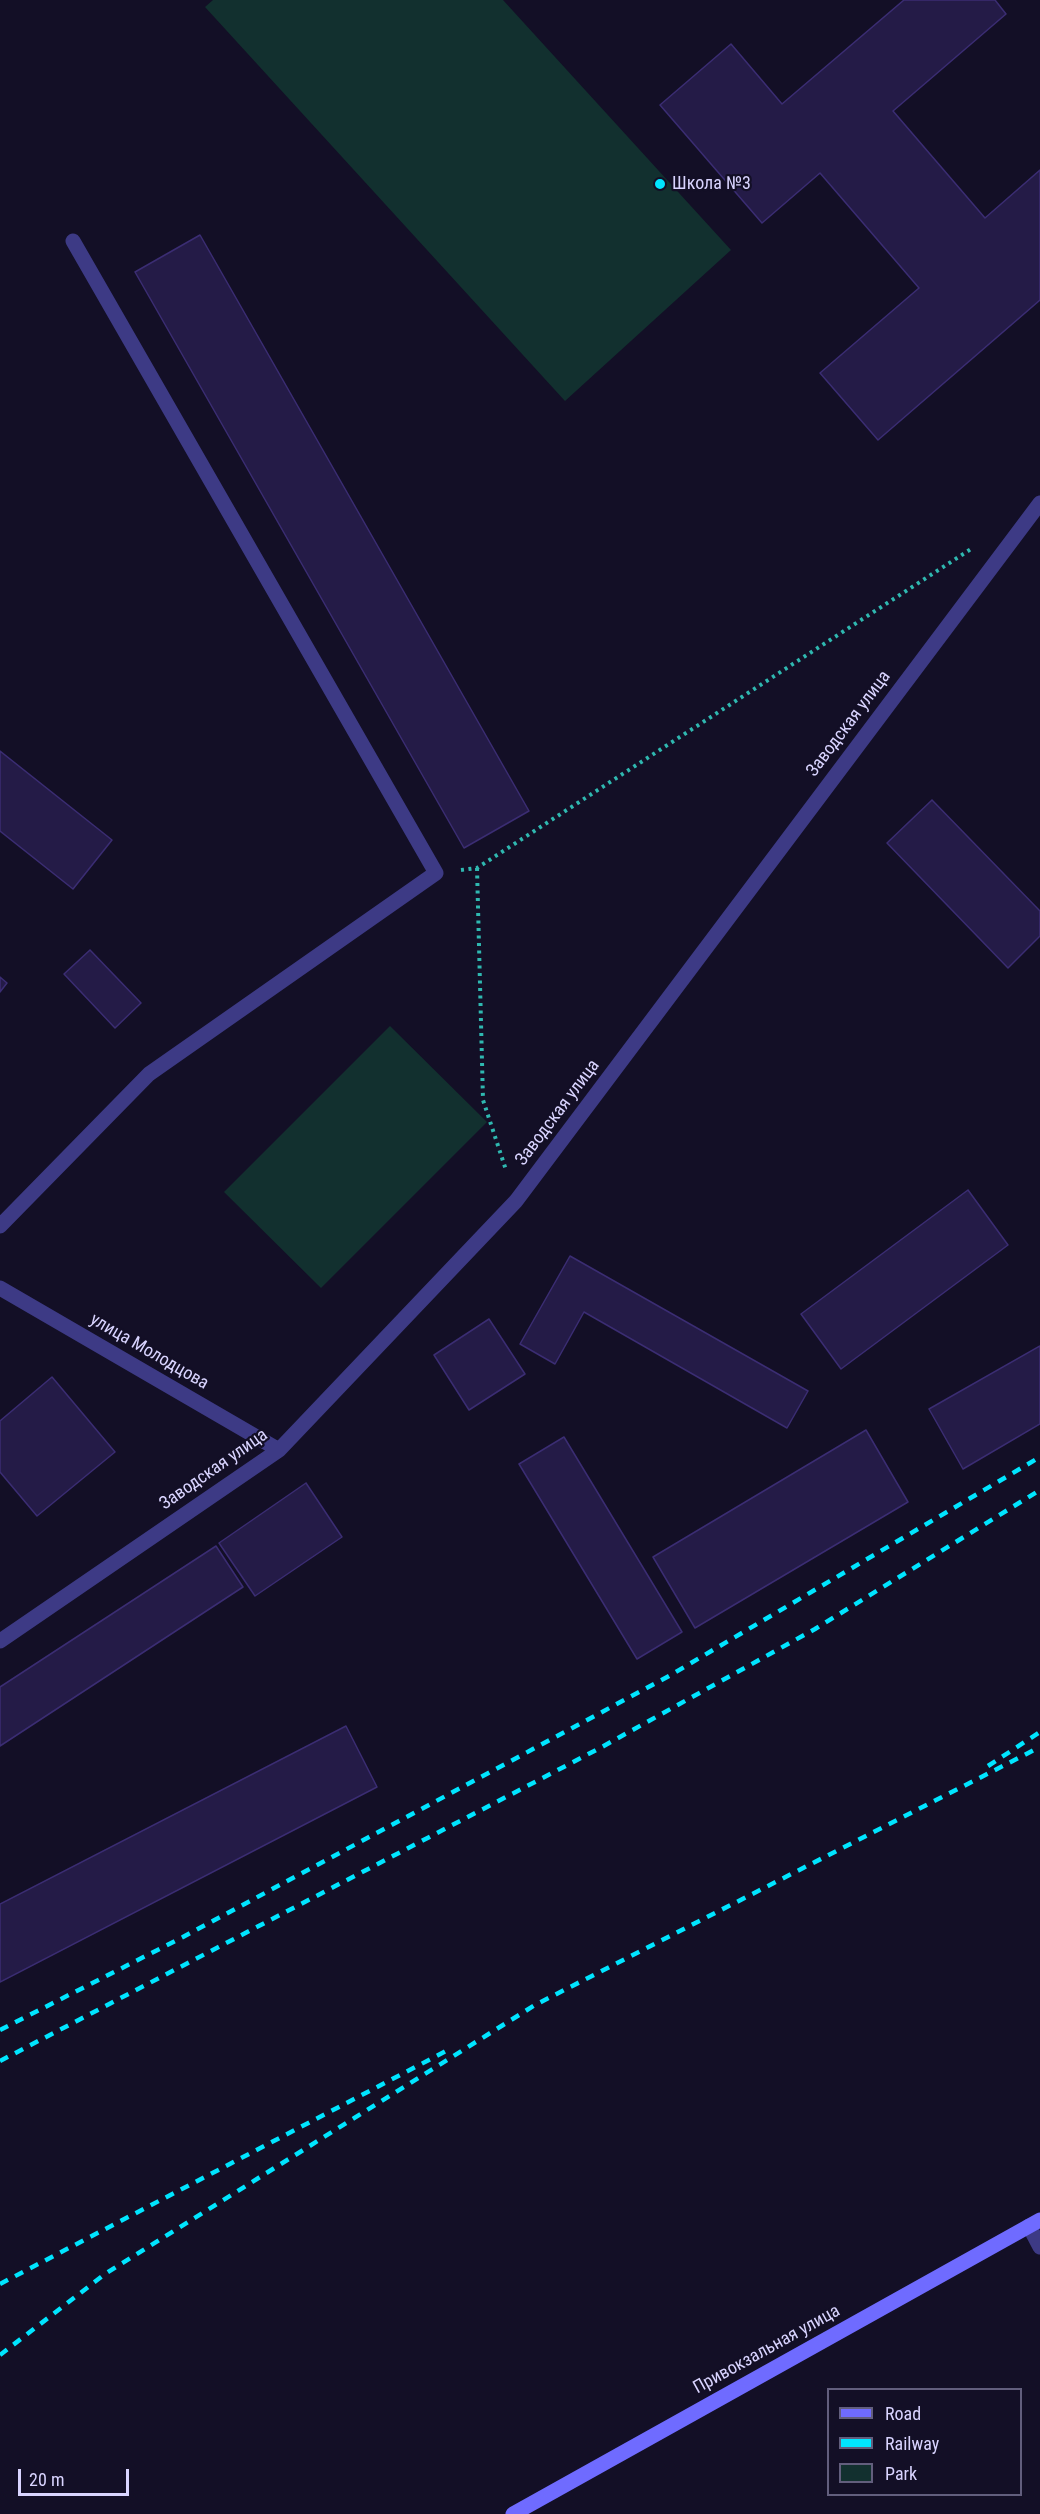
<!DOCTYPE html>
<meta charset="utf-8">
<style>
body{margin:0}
#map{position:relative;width:1040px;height:2514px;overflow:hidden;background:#130f26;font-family:"Roboto Condensed",sans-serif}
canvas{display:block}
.legend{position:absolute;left:827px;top:2388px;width:195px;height:108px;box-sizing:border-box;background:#130f26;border:2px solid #625e7d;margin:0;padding:8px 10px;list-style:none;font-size:18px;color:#d9d4ff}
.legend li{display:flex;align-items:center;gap:12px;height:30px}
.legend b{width:30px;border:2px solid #625e7d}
.scale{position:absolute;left:18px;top:2469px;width:111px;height:27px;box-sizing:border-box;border:3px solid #d9d4ff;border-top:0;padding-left:8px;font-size:18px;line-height:21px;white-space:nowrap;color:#d9d4ff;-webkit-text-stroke:4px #130f26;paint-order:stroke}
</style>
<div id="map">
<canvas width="1040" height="2514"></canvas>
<ul class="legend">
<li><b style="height:8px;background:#6f6bff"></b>Road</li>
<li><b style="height:8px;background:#00e5ff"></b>Railway</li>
<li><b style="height:16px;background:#12302f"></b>Park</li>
</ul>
<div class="scale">20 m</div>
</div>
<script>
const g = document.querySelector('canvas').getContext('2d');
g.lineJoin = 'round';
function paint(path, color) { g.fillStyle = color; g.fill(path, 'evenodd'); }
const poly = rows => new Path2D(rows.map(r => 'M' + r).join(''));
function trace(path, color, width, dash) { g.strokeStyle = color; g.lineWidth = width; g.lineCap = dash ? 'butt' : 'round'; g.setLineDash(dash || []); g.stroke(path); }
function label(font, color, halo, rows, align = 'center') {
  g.font = font + ' "Roboto Condensed",sans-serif'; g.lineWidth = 4.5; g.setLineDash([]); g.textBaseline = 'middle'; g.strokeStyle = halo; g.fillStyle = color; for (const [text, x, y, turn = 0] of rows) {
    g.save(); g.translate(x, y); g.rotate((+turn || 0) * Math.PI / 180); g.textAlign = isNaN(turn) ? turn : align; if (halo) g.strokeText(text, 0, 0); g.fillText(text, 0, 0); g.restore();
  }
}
paint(poly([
 [213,0,503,0,731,250,565,401,205,7],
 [390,1026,487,1122,321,1288,224,1192]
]), '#12302f');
const building = poly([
 [904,0,995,0,1006,14,893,111,985,218,1040,170,1040,300,878,440,820,373,919,288,820,173,762,223,660,105,731,44,782,104,904,0],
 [200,235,529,811,464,848,135,272,200,235],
 [0,751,112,840,73,889,0,831,0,751],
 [932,800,1040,911,1040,936,1008,968,887,843,932,800],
 [90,950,141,1003,115,1028,64,974,90,950],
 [0,977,7,983,0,992,0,977],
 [968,1190,1008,1245,841,1369,801,1314,968,1190],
 [570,1256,808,1391,787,1428,584,1312,555,1364,520,1344,570,1256],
 [489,1319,525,1374,469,1410,434,1355,489,1319],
 [1040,1346,1040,1424,963,1469,929,1409,1040,1346],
 [52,1377,115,1452,37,1516,0,1472,0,1421,52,1377],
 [866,1430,908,1502,695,1628,653,1557,866,1430],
 [564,1437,682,1632,637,1659,519,1464,564,1437],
 [306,1483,342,1537,255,1596,219,1543,306,1483],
 [216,1546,243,1587,0,1746,0,1687,216,1546],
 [346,1726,377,1787,0,1982,0,1904,346,1726]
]);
paint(building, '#241b47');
trace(building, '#3b2d73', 1.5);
trace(poly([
 [477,868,483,1100,506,1170],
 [461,870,477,868,971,549]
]), '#2fb8b0', 4, [3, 4.5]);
trace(poly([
 [0,1226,149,1074,436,873,73,241],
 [1029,2226,1040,2247]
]), '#3d3a85', 15);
trace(poly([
 [0,1288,279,1450],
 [0,1641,279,1450,516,1201,1040,503]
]), '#3d3a85', 15);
trace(poly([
 [513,2514,1040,2220]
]), '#6f6bff', 15);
trace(poly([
 [988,1766,1040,1732],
 [0,2030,183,1937,669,1676,1040,1457],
 [0,2061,600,1748,815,1629,1040,1490],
 [0,2284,448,2050],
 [0,2355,105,2274,535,2005,1040,1747]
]), '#00e5ff', 4.5, [9, 8]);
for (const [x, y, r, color] of [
 [660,184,6,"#00e5ff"]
]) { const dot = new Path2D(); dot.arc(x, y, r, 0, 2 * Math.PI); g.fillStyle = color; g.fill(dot); trace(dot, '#130f26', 2); }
label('18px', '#d9d4ff', '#130f26', [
 ["Школа №3",672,184]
], 'left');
label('18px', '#d9d4ff', '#130f26', [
 ["Заводская улица",849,724,-53],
 ["Заводская улица",558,1113,-53],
 ["улица Молодцова",149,1352,30],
 ["Заводская улица",214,1470,-35],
 ["Привокзальная улица",767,2350,-29]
]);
</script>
